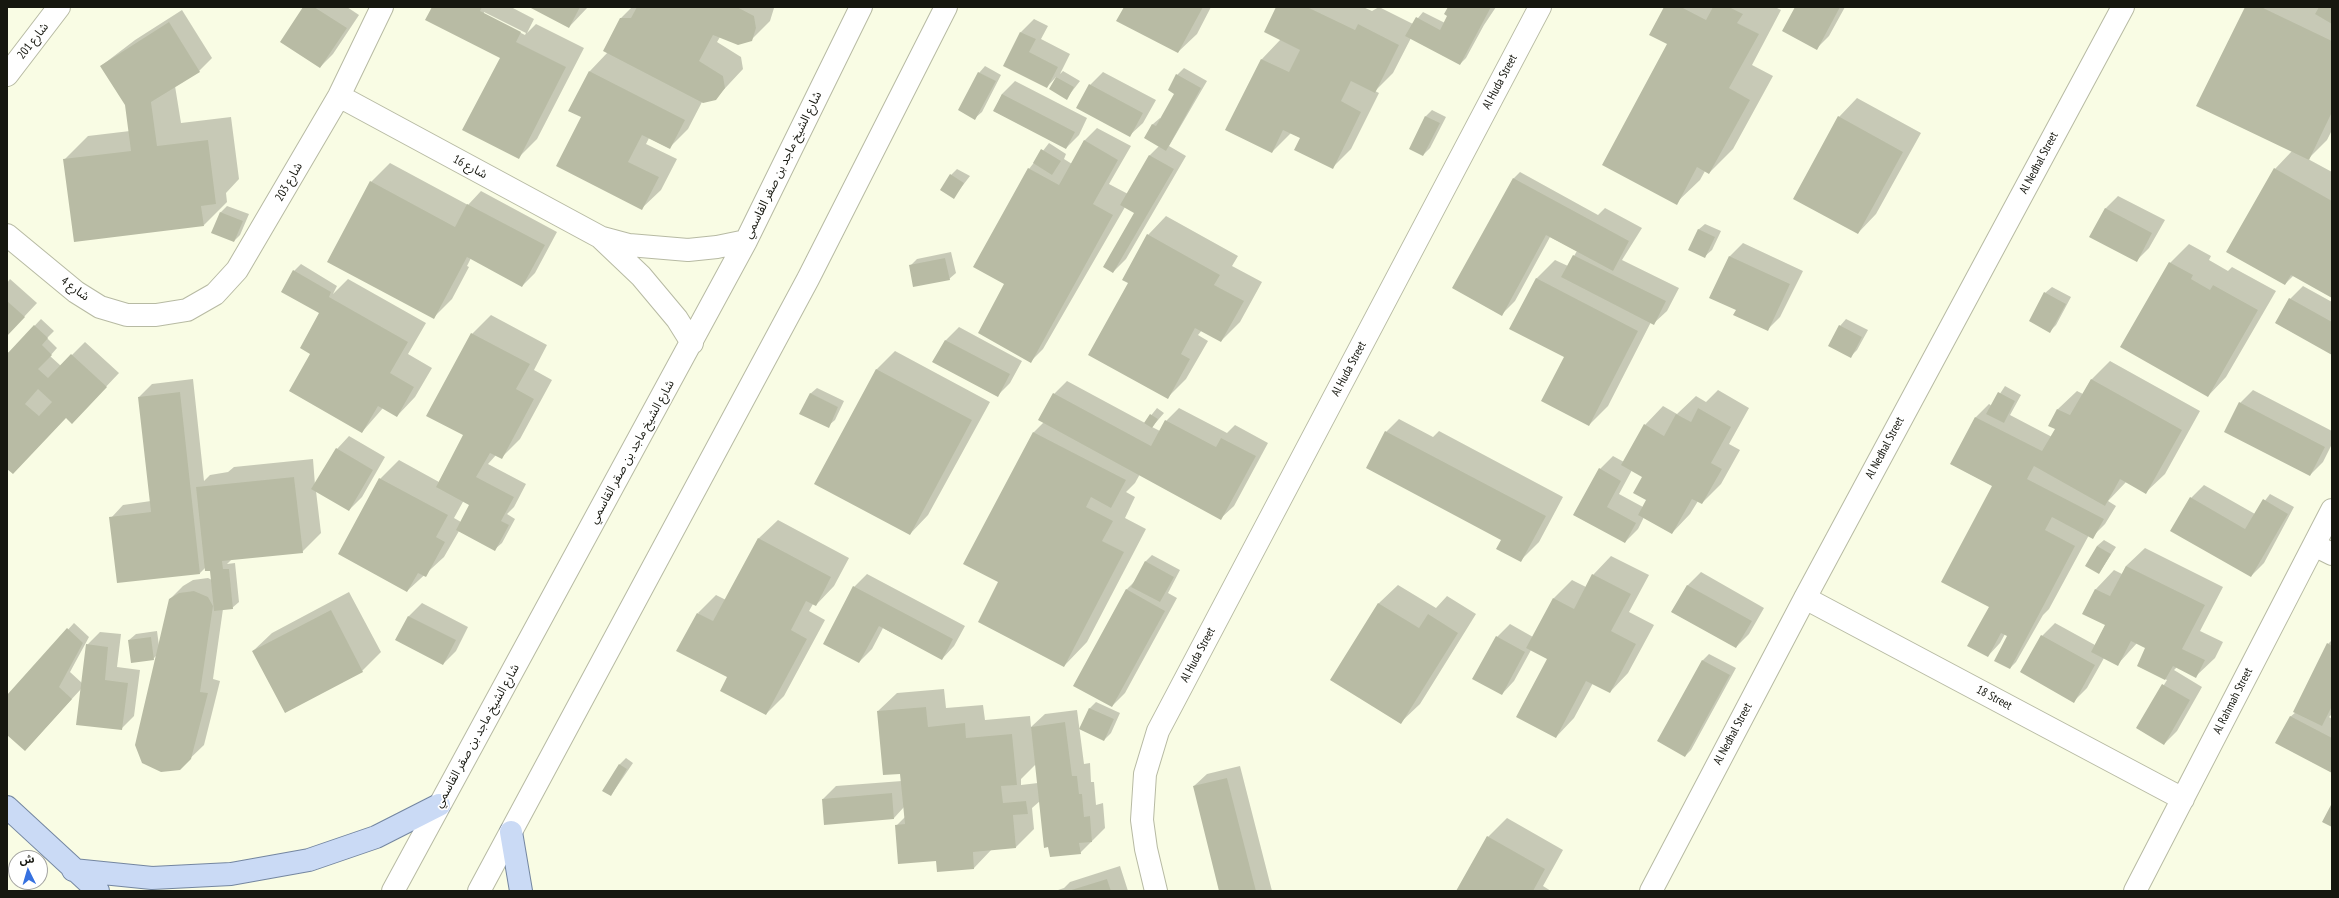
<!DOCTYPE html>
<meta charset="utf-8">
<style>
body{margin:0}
#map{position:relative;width:2339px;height:898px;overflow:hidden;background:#f9fce4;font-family:"PT Sans Narrow","Noto Sans Arabic",sans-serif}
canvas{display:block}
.frame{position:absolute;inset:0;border:8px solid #16170f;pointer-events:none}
.north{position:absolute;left:8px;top:850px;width:40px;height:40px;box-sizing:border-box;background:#fff;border:1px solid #a2a29f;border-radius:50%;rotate:355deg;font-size:11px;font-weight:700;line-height:16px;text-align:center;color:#16170f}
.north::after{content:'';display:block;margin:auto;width:14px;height:18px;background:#3671e0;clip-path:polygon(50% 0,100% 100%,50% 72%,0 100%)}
</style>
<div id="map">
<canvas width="2339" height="898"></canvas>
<div class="frame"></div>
<div class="north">ش</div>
</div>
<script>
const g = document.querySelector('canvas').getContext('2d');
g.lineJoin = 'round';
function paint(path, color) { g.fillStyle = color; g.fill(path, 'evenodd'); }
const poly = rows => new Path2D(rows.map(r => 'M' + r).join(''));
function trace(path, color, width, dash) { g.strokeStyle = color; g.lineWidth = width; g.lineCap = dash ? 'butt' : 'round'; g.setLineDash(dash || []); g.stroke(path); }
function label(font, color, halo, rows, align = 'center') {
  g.font = font + ' "PT Sans Narrow","Noto Sans Arabic",sans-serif'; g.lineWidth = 3.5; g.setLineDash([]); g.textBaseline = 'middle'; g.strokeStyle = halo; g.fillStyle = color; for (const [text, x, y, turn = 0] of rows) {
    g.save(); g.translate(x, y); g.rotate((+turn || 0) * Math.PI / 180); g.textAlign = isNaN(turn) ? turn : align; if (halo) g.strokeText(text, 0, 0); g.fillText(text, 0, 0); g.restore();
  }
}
paint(poly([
 [304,7,347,7,359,15,333,54,320,67],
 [433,7,511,7,534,19,527,33,536,24,584,48,537,139,518,158,501,58],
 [484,12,526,33,525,35,484,14],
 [531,7,588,7,569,27],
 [632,7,774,8,770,21,751,40,720,37,717,42,741,57,743,69,715,99,702,102,688,129,669,148,649,138,646,144,677,159,661,190,642,208,582,117,590,71,608,52,621,18],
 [1125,7,1211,7,1197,34,1178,52],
 [1277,7,1363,7,1372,11,1379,7,1413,24,1423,12,1445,23,1448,17,1449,7,1496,7,1484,25,1466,58,1460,64,1411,38,1393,73,1375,91,1379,93,1351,149,1333,167,1301,138,1291,133,1272,152,1227,130,1262,59,1281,39],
 [1665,7,1775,7,1781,10,1752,65,1773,76,1733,149,1709,173,1705,171,1700,180,1676,203],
 [1796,7,1845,7,1829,36,1816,49],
 [2246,7,2332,7,2332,130,2327,140,2308,159,2332,172,2332,297,2294,275,2285,284,2275,169,2292,151],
 [182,10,212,58,199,71,175,86,181,123,231,117,239,179,226,193,227,202,204,225,64,160,88,136,130,131,126,105,101,66,135,40],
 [1034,19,1048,26,1041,39,1070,54,1060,74,1063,71,1080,81,1066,99,1056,77,1047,87,1004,65,1021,32],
 [985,66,1001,75,982,112,975,118,979,73],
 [1184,68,1207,81,1169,146,1186,156,1126,259,1113,272,1135,212,1125,207,1043,349,1030,362,1006,284,1029,169,1049,143,1066,154,1064,159,1072,164,1084,141,1097,128,1131,146,1109,184,1128,194,1150,155,1159,146,1145,138,1153,124,1160,118,1161,119,1176,94,1177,75],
 [1103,72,1156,100,1143,123,1130,135,1090,85],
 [1015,81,1087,118,1079,135,1066,148,994,111,1002,94],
 [1857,98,1921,133,1876,214,1858,233,1839,117],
 [1432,110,1446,117,1430,148,1423,155,1426,116],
 [390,163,468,205,481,191,557,232,535,273,522,286,471,258,467,266,469,267,452,299,434,317,371,182],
 [957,169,970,176,953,198,951,175],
 [1520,172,1598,215,1605,208,1642,228,1622,260,1679,288,1667,311,1654,323,1651,322,1608,406,1589,425,1536,279,1555,260,1568,266,1577,251,1550,237,1515,301,1502,314,1453,288,1514,178],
 [2118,196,2165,220,2149,248,2136,261,2105,209],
 [227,206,249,214,240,235,234,241,213,233,221,212],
 [1166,216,1238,256,1232,266,1262,282,1240,322,1221,341,1202,330,1198,335,1208,341,1186,379,1168,397,1129,283,1148,235],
 [1705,224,1721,231,1712,250,1705,256,1698,230],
 [1743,243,1803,271,1780,317,1767,330,1737,309,1710,297,1730,256],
 [2189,244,2211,256,2209,260,2228,271,2232,267,2276,291,2226,377,2208,396,2122,347,2170,263],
 [951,252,956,273,949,279,910,266,917,259],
 [301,264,337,286,333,294,348,279,426,323,408,354,432,368,415,397,397,416,383,408,362,432,312,353,323,309,294,271],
 [10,279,37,303,7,335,7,283],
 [2303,286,2332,302,2332,354,2276,323,2290,299],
 [2052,287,2071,297,2056,325,2050,331,2045,293],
 [491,315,547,345,534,370,552,380,520,439,502,457,496,455,488,464,526,484,514,507,507,514,515,519,502,543,495,549,459,531,444,557,407,591,380,479,399,460,439,482,464,435,472,334],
 [464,500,470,505,461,522,454,518],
 [41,319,54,331,47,338,57,348,50,356,61,366,85,342,119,373,85,409,66,416,7,467,7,351,9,353],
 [1846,319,1868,330,1857,350,1851,356,1840,326],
 [959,327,1022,361,1010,383,997,396,934,362,946,340],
 [895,351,990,402,928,515,910,534,876,370],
 [2110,361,2200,411,2165,474,2146,492,2126,482,2108,501,2116,506,2105,524,2092,537,2089,535,2049,609,2043,615,2016,662,2010,668,2009,636,2005,634,2000,643,1988,656,1993,486,1951,464,1976,417,1989,404,1992,406,2005,386,2021,395,2010,415,2052,437,2056,429,2049,425,2058,409,2077,391,2083,394,2091,380],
 [193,379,204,481,210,475,228,472,234,467,313,459,315,485,337,449,349,436,385,457,362,497,349,510,316,491,321,533,302,552,232,559,227,564,235,563,239,602,232,608,223,609,213,679,220,681,204,745,179,769,157,655,153,659,129,640,136,634,157,631,159,646,170,599,183,586,193,580,208,578,212,580,211,571,205,568,200,573,111,518,123,505,151,501,139,397,152,384],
 [1067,381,1145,423,1157,408,1164,413,1152,427,1160,431,1166,421,1179,408,1227,433,1235,425,1268,443,1234,506,1221,518,1140,474,1135,483,1126,492,1135,497,1125,518,1146,529,1087,642,1064,666,1000,581,965,563,1034,432,1044,422,1054,394],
 [817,388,844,401,835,420,828,426,810,394],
 [1718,390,1749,408,1729,444,1740,450,1721,484,1702,503,1698,501,1690,514,1672,533,1644,517,1638,529,1625,542,1574,515,1600,469,1613,456,1624,462,1645,425,1663,406,1677,414,1696,396,1706,402],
 [1632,470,1643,477,1648,500,1643,507,1619,494],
 [2253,390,2332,431,2332,444,2323,462,2310,475,2240,403],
 [1399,419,1433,437,1439,431,1563,497,1539,542,1520,561,1502,539,1367,468,1386,432],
 [2204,485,2255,514,2270,494,2294,507,2264,563,2251,576,2191,498],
 [778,520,849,558,834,586,816,605,813,604,809,611,825,620,784,696,766,714,698,613,716,595,726,600,759,538],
 [2104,540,2116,547,2099,573,2097,546],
 [2145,548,2223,587,2200,631,2223,642,2215,658,2196,676,2177,667,2174,670,2202,687,2177,731,2164,744,2137,728,2167,680,2138,666,2147,648,2137,643,2118,664,2104,658,2087,688,2074,701,2042,636,2055,623,2095,645,2106,624,2083,613,2096,589,2114,570,2122,574,2126,566],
 [1152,555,1180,570,1168,593,1177,598,1125,693,1112,706,1126,590,1135,581,1146,561],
 [1611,556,1649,575,1629,612,1654,625,1628,673,1610,692,1593,683,1574,718,1556,737,1548,658,1531,650,1514,681,1502,694,1497,637,1510,624,1533,637,1554,598,1572,580,1586,587,1593,575],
 [1701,572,1764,608,1749,634,1736,647,1672,612,1688,585],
 [867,574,965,626,954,646,942,659,883,628,872,649,859,662,854,587],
 [1398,585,1436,608,1447,596,1476,614,1420,704,1401,722,1332,680,1379,603],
 [349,592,381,652,362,671,253,651,272,633],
 [422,603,468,627,456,651,443,664,397,640,409,616],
 [74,623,89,637,70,672,82,683,87,645,100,632,121,634,117,667,140,670,134,716,121,729,81,689,25,750,7,734,7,697],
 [2332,640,2332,714,2329,717,2332,719,2332,771,2290,717,2296,712,2328,644],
 [1709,654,1736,668,1691,750,1685,756,1658,741,1703,660],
 [944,689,946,708,983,705,985,720,1030,716,1031,727,1045,714,1077,710,1084,764,1090,763,1091,782,1094,782,1096,805,1103,803,1105,828,1080,853,1040,801,1032,808,1034,829,1016,847,992,849,974,868,937,860,896,826,905,817,904,807,894,818,823,799,836,786,902,781,901,773,878,711,897,693],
 [1036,764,1038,783,1021,785,1021,779],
 [1096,702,1120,713,1111,733,1104,740,1080,729,1090,708],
 [626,758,633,763,611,795,620,764],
 [1240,766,1272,891,1220,891,1194,786,1207,774],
 [1507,818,1563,850,1543,886,1551,891,1457,891,1488,837],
 [1120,866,1128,891,1055,891,1064,888,1070,882]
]), '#0003');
paint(poly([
 [303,7,314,7,347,28,320,68,280,42],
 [432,7,482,7,480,11,521,32,516,42,566,67,519,159,462,130,500,58,425,20],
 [529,7,580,7,569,28],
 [637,7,737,7,754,16,756,28,752,41,738,45,713,35,699,61,723,76,725,88,716,100,703,103,603,51,620,18,631,18],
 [1124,7,1203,7,1178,53,1116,21],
 [1276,7,1307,7,1355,30,1358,24,1399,45,1375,93,1351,81,1341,101,1361,112,1333,169,1294,150,1300,138,1283,130,1272,153,1225,130,1261,59,1289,72,1300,50,1264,32],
 [1448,7,1491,7,1460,65,1405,36,1416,17,1440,30,1447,16,1444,14],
 [1664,7,1681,7,1706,20,1713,7,1729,7,1743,14,1737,23,1759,34,1729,88,1750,100,1709,174,1697,167,1677,205,1602,165,1667,44,1649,35],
 [1795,7,1840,7,1817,50,1782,31],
 [2245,7,2261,7,2332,41,2332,112,2309,160,2196,106],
 [2319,7,2332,7,2332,24,2315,14],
 [169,22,200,72,151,102,157,146,208,140,216,204,201,206,204,226,74,242,63,159,131,151,125,105,100,66],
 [1020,32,1036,39,1029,52,1058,67,1047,88,1003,66],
 [589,71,685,120,670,149,642,135,628,162,659,177,642,210,556,166,581,117,568,111],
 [978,72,996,81,975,120,958,110],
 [1176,74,1201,88,1166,151,1144,138,1152,124,1156,126,1174,94,1168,90],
 [1056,77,1074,87,1067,100,1049,89],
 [1089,84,1143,113,1130,137,1076,108],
 [1002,94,1075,132,1066,149,993,111],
 [1425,116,1440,123,1423,156,1409,149],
 [1838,116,1903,152,1858,234,1793,199],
 [1084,140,1118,160,1093,204,1113,215,1031,363,978,333,1004,284,973,267,1028,168,1059,185],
 [1041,149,1061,161,1052,175,1033,163],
 [1149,155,1174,169,1113,273,1103,267,1134,213,1120,205],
 [2274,168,2332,201,2332,298,2291,275,2285,285,2226,252],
 [950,174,964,183,954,199,940,190],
 [1513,178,1629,241,1613,271,1546,235,1502,316,1452,288],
 [370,181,455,227,467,204,545,245,522,287,467,257,434,319,327,262],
 [2105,208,2152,233,2137,262,2089,237],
 [220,212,243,221,234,242,211,233],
 [1698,229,1715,237,1705,258,1688,250],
 [1147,234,1220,275,1214,285,1244,301,1221,342,1195,328,1181,354,1190,359,1168,399,1088,355,1128,283,1122,280],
 [1573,255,1666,301,1654,325,1561,277],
 [1729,256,1790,284,1768,331,1733,315,1736,310,1709,298],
 [945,258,950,280,913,287,909,265],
 [2169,262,2193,275,2191,279,2210,290,2213,285,2258,310,2208,397,2120,347],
 [293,270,331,292,329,297,408,342,390,373,414,387,397,417,378,406,362,433,289,391,310,354,300,348,319,313,281,292],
 [1536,278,1638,331,1589,426,1541,401,1564,357,1509,329],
 [2044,292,2066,304,2050,333,2029,321],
 [2289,298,2332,322,2332,355,2275,323],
 [7,301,25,317,7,336],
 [34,325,48,338,42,345,52,355,38,369,48,378,71,354,107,387,72,424,66,418,13,474,7,469,7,354],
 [38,389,52,402,39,416,25,404],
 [1839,325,1862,337,1851,358,1828,346],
 [471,333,530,364,516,389,534,399,502,459,490,453,476,477,514,497,501,521,509,525,495,551,456,530,469,505,436,487,463,435,426,416],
 [945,340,1010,374,998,397,932,362],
 [876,369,972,420,910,535,814,484],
 [2091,379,2182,430,2146,494,2120,479,2105,506,2034,466,2027,479,2104,519,2093,539,2052,517,2045,530,2075,546,2010,669,1994,661,2007,636,2001,633,1988,657,1967,646,1989,607,1941,582,1992,486,1950,464,1975,417,2042,451,2055,429,2048,426,2057,409,2070,415],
 [180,392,200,574,117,583,109,517,151,512,138,397],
 [1998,392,2015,401,2004,423,1986,414],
 [810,393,838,407,829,428,799,414],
 [1053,393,1151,446,1165,420,1216,447,1221,438,1256,456,1221,520,1038,420],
 [2239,402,2325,447,2310,476,2224,432],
 [1698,408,1731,427,1711,463,1722,469,1702,504,1692,499,1672,534,1638,515,1646,500,1633,493,1642,477,1621,465,1644,424,1664,436,1676,414,1691,422],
 [1150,414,1158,419,1152,428,1144,423],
 [1385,431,1546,516,1521,562,1496,549,1501,540,1366,468],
 [1033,432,1126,480,1111,508,1091,497,1086,507,1113,521,1102,541,1124,552,1064,667,978,622,998,582,963,564],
 [336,448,373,470,349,511,311,489],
 [1599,468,1621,481,1607,507,1636,523,1625,543,1573,515],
 [294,477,303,553,222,561,223,569,229,569,233,609,214,611,210,571,205,571,196,487],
 [379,478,448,515,436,537,445,542,426,577,418,573,407,592,338,554],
 [2190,497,2245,529,2263,499,2288,514,2251,577,2170,531],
 [758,538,831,577,816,606,806,601,791,630,807,639,766,715,720,691,727,677,676,651,697,613,713,621],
 [2097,546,2111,554,2099,574,2085,566],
 [1145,561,1174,577,1160,602,1131,587],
 [2126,566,2205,605,2182,649,2205,660,2196,678,2173,666,2165,680,2137,666,2145,648,2131,641,2118,666,2091,652,2105,625,2082,614,2095,589,2110,596],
 [1592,574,1631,594,1611,631,1636,644,1610,693,1586,681,1556,738,1516,717,1547,659,1526,648,1553,598,1574,609],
 [1687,585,1752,621,1736,648,1671,612],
 [853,586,953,639,942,660,879,626,859,663,823,644],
 [1126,589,1165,611,1112,707,1073,686],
 [194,591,208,597,213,606,200,692,208,693,191,759,180,770,161,772,142,763,135,745,169,599,179,593],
 [1378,603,1419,628,1428,614,1458,633,1401,724,1330,680],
 [331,610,363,672,285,713,252,651],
 [408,616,456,640,443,665,395,640],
 [67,628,83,643,59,687,72,699,25,751,7,735,7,695],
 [2041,635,2095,665,2074,703,2020,672],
 [1496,636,1525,652,1502,695,1472,679],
 [151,637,154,660,131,663,128,640],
 [2327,643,2332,646,2332,706,2322,726,2293,712],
 [86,644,108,647,105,680,128,683,122,730,76,725],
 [1702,660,1730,675,1685,757,1657,741],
 [2162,684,2190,700,2164,745,2136,728],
 [926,707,928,727,965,723,966,738,1012,734,1017,785,1001,786,1003,803,1026,801,1028,814,1013,815,1016,848,973,852,974,869,937,872,936,861,898,864,895,825,905,824,900,774,883,775,877,711],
 [1089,708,1114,719,1104,741,1079,729],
 [2290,716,2332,738,2332,773,2275,743],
 [1065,722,1072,776,1077,776,1079,794,1082,794,1084,817,1090,816,1092,842,1079,843,1081,854,1050,857,1048,847,1044,848,1031,727],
 [619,764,627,769,611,796,602,791],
 [1227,778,1256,891,1219,891,1193,786],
 [892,793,894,819,824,825,822,799],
 [2332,803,2332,827,2322,822],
 [1487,836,1545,869,1533,891,1456,891],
 [1107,879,1111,891,1068,891]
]), '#b8bba4');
const minor = poly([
 [7,75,59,7],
 [339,96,600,237,641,276,677,319,692,343],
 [7,235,76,292,100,307,127,315,156,315,187,310,215,294,237,270,339,96,382,7],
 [603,238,629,245,688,250,717,247,746,241],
 [2314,545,2332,554],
 [1805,598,2183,799],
 [393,891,746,241,861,7],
 [479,891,808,279,946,7],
 [1156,891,1146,849,1142,820,1145,774,1158,731,1540,7],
 [1651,891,1805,598,2123,7],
 [2135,891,2332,510]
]);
const major = poly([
 [7,807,98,891],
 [511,832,521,891],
 [73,870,152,878,231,874,309,860,376,837,439,805]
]);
trace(minor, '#b7baa3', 24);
trace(major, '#7486a0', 24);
trace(minor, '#fff', 22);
trace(major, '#cadaf5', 22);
label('12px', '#16170f', '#fff', [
 ["شارع 201",33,41,-52],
 ["Al Huda Street",1500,82,-62],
 ["Al Nedhal Street",2039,163,-62],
 ["شارع الشيخ ماجد بن صقر القاسمي",783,165,-64],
 ["شارع 16",470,167,28],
 ["شارع 203",289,182,-60],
 ["شارع 4",75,289,36],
 ["Al Huda Street",1349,369,-62],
 ["Al Nedhal Street",1885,448,-62],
 ["شارع الشيخ ماجد بن صقر القاسمي",632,452,-61],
 ["Al Huda Street",1198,655,-62],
 ["18 Street",1994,698,28],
 ["Al Rahmah Street",2233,701,-63],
 ["Al Nedhal Street",1733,734,-62],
 ["شارع الشيخ ماجد بن صقر القاسمي",477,736,-61]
]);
</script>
